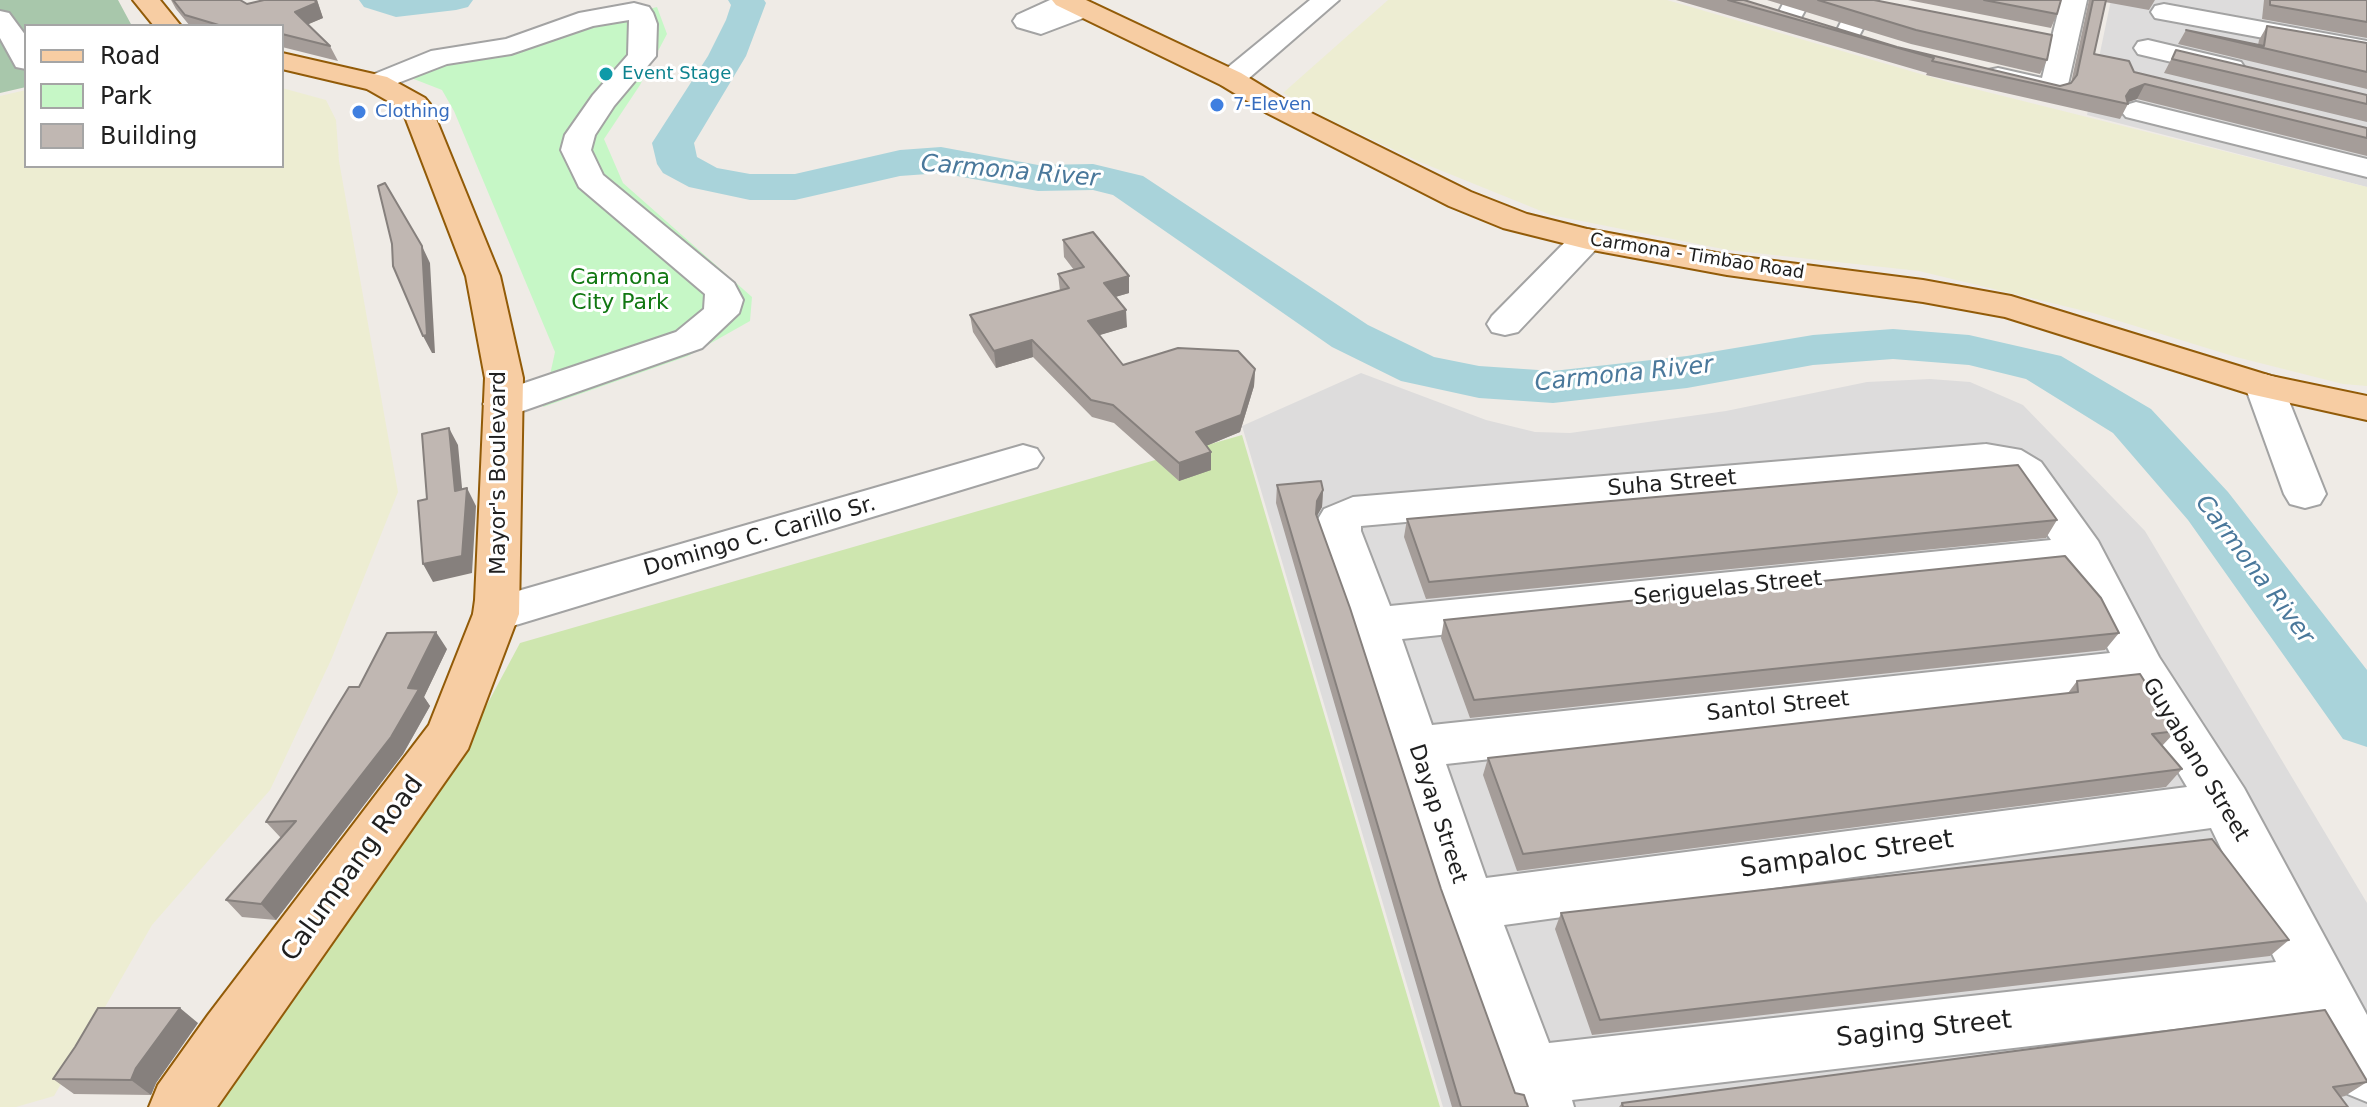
<!DOCTYPE html>
<style>
body{margin:0}
#map{position:relative;width:2367px;height:1107px;overflow:hidden;background:#efebe6;font-family:"DejaVu Sans",sans-serif}
canvas{display:block}
.legend{position:absolute;left:24px;top:24px;width:260px;height:144px;box-sizing:border-box;background:#fff;border:2px solid #a5a5a5;margin:0;padding:10px 14px;list-style:none;font-size:24px;color:#1f1f1f}
.legend li{display:flex;align-items:center;gap:16px;height:40px}
.legend b{width:40px;border:2px solid #a5a5a5}
</style>
<div id="map">
<canvas width="2367" height="1107"></canvas>
<ul class="legend">
<li><b style="height:10px;background:#f7cda3"></b>Road</li>
<li><b style="height:22px;background:#c6f7c6"></b>Park</li>
<li><b style="height:22px;background:#c0b7b2"></b>Building</li>
</ul>
</div>
<script>
const g = document.querySelector('canvas').getContext('2d');
g.lineJoin = 'round';
function paint(path, color) { g.fillStyle = color; g.fill(path, 'evenodd'); }
const poly = rows => new Path2D(rows.map(r => 'M' + r).join(''));
function trace(path, color, width, dash) { g.strokeStyle = color; g.lineWidth = width; g.lineCap = dash ? 'butt' : 'round'; g.setLineDash(dash || []); g.stroke(path); }
function label(font, color, halo, rows, align = 'center') {
  g.font = font + ' "DejaVu Sans",sans-serif'; g.lineWidth = 6; g.setLineDash([]); g.textBaseline = 'middle'; g.strokeStyle = halo; g.fillStyle = color; for (const [text, x, y, turn = 0] of rows) {
    g.save(); g.translate(x, y); g.rotate((+turn || 0) * Math.PI / 180); g.textAlign = isNaN(turn) ? turn : align; if (halo) g.strokeText(text, 0, 0); g.fillText(text, 0, 0); g.restore();
  }
}
paint(poly([
 [2111,0,2367,0,2367,187,2087,115],
 [1361,373,1486,420,1535,432,1570,433,1726,411,1867,382,1930,379,1970,382,2023,405,2145,531,2367,903,2367,1107,1443,1107,1242,426]
]), '#dddcdc');
paint(poly([
 [1388,0,1667,0,1955,84,2367,187,2367,386,2343,384,2236,357,2093,313,1919,271,1728,250,1551,215,1420,162,1322,116,1283,93],
 [282,88,326,100,336,120,339,161,398,492,331,660,270,790,152,925,54,1096,16,1107,0,1107,0,96,26,90,26,166,282,166]
]), '#ededd2');
paint(poly([
 [1242,435,1440,1107,210,1107,467,742,520,643]
]), '#cee6af');
paint(poly([
 [0,0,118,0,132,26,26,26,26,87,0,93]
]), '#a8c7ab');
paint(poly([
 [657,7,667,34,640,85,604,139,623,183,752,297,750,321,688,356,543,407,555,352,454,111,442,90,401,74]
]), '#c6f7c6');
paint(poly([
 [359,0,473,0,468,7,456,10,396,17,364,7,359,0],
 [728,0,764,0,766,3,746,56,694,143,697,157,717,168,750,174,795,174,900,150,941,147,1038,165,1093,164,1143,176,1368,325,1434,357,1479,366,1553,371,1687,356,1813,335,1893,329,1969,335,2061,356,2151,409,2228,492,2367,670,2367,747,2343,739,2188,520,2113,433,2026,379,1969,365,1893,359,1813,365,1687,388,1553,403,1479,398,1401,381,1332,347,1113,195,1093,190,1038,191,941,173,900,176,795,200,750,200,689,187,663,173,657,164,652,143,708,56,726,20,731,5,728,0]
]), '#a9d3da');
const minor = poly([
 [1050,0,1080,0,1080,3,1094,4,1098,9,1094,14,1041,34,1017,27,1013,21,1017,15,1050,0],
 [1310,0,1339,0,1241,85,1231,87,1221,85,1217,79,1221,73,1310,0],
 [1785,0,1811,0,1798,23,1789,25,1780,23,1776,17,1785,0],
 [1852,0,1878,0,1857,40,1848,42,1839,40,1835,34,1852,0],
 [2061,0,2087,0,2067,89,2063,95,2053,98,1988,82,1984,76,1988,70,1998,68,2042,78,2061,0],
 [634,3,649,7,653,13,657,24,656,56,614,106,595,135,591,150,603,175,734,283,743,300,739,313,702,348,517,413,503,416,489,413,483,404,489,395,676,332,704,309,705,294,579,187,561,150,565,135,593,95,628,55,629,20,593,26,511,54,447,64,377,91,367,89,363,83,367,77,431,51,506,39,579,13,634,3],
 [2164,4,2367,41,2367,57,2155,18,2151,12,2155,6,2164,4],
 [0,11,9,13,26,36,26,69,16,67,0,38,0,11],
 [2148,40,2241,62,2245,68,2241,74,2231,76,2138,54,2134,48,2138,42,2148,40],
 [2136,102,2367,159,2367,177,2126,117,2121,111,2126,105,2136,102],
 [1587,229,1599,232,1604,239,1599,246,1518,332,1505,335,1492,332,1487,324,1492,316,1575,232,1587,229],
 [2264,374,2278,378,2283,386,2326,494,2320,504,2305,508,2290,504,2284,494,2245,386,2250,378,2264,374],
 [1986,444,2021,450,2041,462,2098,541,2159,657,2244,788,2367,1015,2367,1102,2345,1093,2302,1014,1572,1100,1574,1107,1512,1107,1440,905,1351,625,1317,531,1318,519,1324,509,1353,497,1986,444],
 [1986,470,1997,471,2011,482,2051,540,1390,606,1361,531,1361,526,1986,470],
 [2068,569,2110,653,1432,725,1402,639,2068,569],
 [2128,688,2187,787,1486,878,1446,764,2128,688],
 [2211,828,2276,962,1549,1043,1504,925,2211,828],
 [1023,445,1037,449,1043,458,1037,467,496,631,480,626,473,614,480,602,1023,445]
]);
const major = poly([
 [133,0,160,0,181,26,154,26,133,0],
 [1052,0,1086,0,1241,73,1287,101,1471,192,1527,214,1587,229,1727,255,1923,280,2011,296,2271,376,2367,396,2367,420,2250,394,2005,317,1923,302,1727,275,1587,249,1503,228,1449,206,1267,113,1221,85,1056,5,1052,0],
 [282,53,387,77,425,98,430,104,500,276,523,378,519,614,468,749,217,1107,149,1107,158,1085,208,1015,429,725,473,614,475,600,485,378,466,276,402,109,367,89,282,69,282,53]
]);
trace(minor, '#a3a3a3', 4);
trace(major, '#925b08', 4);
paint(minor, '#fff');
paint(major, '#f7cda3');
paint(poly([
 [171,0,240,0,247,4,264,0,317,0,323,18,308,24,330,46,338,61,282,47,282,26,190,26,176,9],
 [1676,0,1744,0,1897,47,2060,86,2071,83,2089,0,2155,0,2149,10,2105,2,2094,54,2134,72,2367,128,2367,156,2137,99,2128,102,2128,104,2120,119,1926,75,1927,73],
 [1767,0,1874,0,2047,60,2040,74,1911,44],
 [1908,0,2061,0,2057,14,2051,28],
 [2264,0,2367,0,2367,38,2262,19],
 [2267,26,2367,43,2367,89,2178,44,2186,30,2258,45,2259,40],
 [2176,50,2367,95,2367,122,2164,73],
 [1063,240,1129,276,1129,293,1115,297,1127,327,1099,335,1123,365,1255,369,1254,386,1240,432,1206,446,1211,452,1211,470,1179,481,1114,423,1092,417,1033,357,996,368,973,332,970,315,1060,291,1058,274,1074,270,1064,257],
 [1277,485,1323,490,1322,507,1317,516,1441,889,1515,1093,1528,1107,1452,1107,1276,503],
 [1407,519,2057,520,2046,538,1426,599,1404,537],
 [1444,620,2119,633,2105,650,1470,718,1441,638],
 [447,649,424,697,430,706,403,754,276,920,242,917,226,900,281,838,266,822,359,687],
 [2077,681,2176,731,2162,746,2182,769,2166,787,1517,871,1483,775,1488,758,2068,693],
 [1561,913,2289,940,2270,956,1592,1035,1555,929],
 [198,1023,156,1083,151,1095,74,1094,53,1079],
 [2367,1082,2345,1096,2341,1097,2348,1107,1619,1107,1622,1103]
]), '#a59d99');
paint(poly([
 [315,0,317,0,323,18,302,27,295,12],
 [2145,84,2137,99,2125,103,2123,103,2130,90],
 [422,246,430,263,435,353,432,353,423,336],
 [1129,276,1129,293,1105,300,1104,283],
 [1126,310,1127,327,1090,338,1088,321],
 [1032,340,1033,357,996,368,994,351],
 [1255,369,1254,386,1240,432,1196,450,1196,432],
 [449,428,458,445,464,509,455,491],
 [1211,452,1211,470,1179,481,1179,463],
 [467,488,476,506,472,573,433,582,423,564],
 [1323,490,1322,507,1315,519,1317,501],
 [436,632,447,649,424,697,430,706,403,754,276,920,261,904,408,688],
 [180,1008,198,1023,156,1083,151,1095,131,1080,136,1068]
]), '#86807d');
const building = poly([
 [173,0,240,0,247,4,264,0,315,0,316,3,295,12,330,46,282,34,282,26,222,26,185,15,173,0],
 [1728,0,1744,0,1897,47,2060,86,2071,83,2077,75,2093,0,2106,0,2094,54,2129,61,2134,72,2367,128,2367,138,2145,84,2130,90,2126,96,2128,104,1932,61,1934,58,1728,0],
 [1818,0,1874,0,2052,35,2047,60,1916,30,1818,0],
 [1984,0,2061,0,2057,14,1984,0],
 [2270,0,2367,0,2367,22,2270,5,2270,0],
 [2267,26,2367,43,2367,72,2186,30,2264,46,2267,26],
 [2176,50,2367,95,2367,104,2172,59,2176,50],
 [385,183,422,246,427,335,423,336,393,266,392,244,378,186,385,183],
 [1093,232,1129,276,1104,283,1126,310,1088,321,1123,365,1178,348,1238,351,1255,369,1241,415,1196,432,1211,452,1179,463,1113,405,1091,400,1032,340,994,351,970,315,1069,288,1058,274,1084,267,1063,240,1093,232],
 [449,428,455,491,467,488,462,556,423,564,418,501,427,499,422,434,449,428],
 [2018,465,2057,520,1429,582,1407,519,2018,465],
 [1321,481,1323,490,1317,501,1316,514,1350,608,1441,889,1515,1093,1524,1095,1528,1107,1461,1107,1277,485,1321,481],
 [2065,556,2101,598,2119,633,1474,700,1444,620,2065,556],
 [436,632,408,688,419,689,391,737,261,904,226,900,296,821,266,822,349,687,359,687,387,633,436,632],
 [2140,674,2176,731,2152,734,2182,769,1523,854,1488,758,2078,692,2077,681,2140,674],
 [2212,839,2289,940,1600,1020,1561,913,2212,839],
 [98,1008,180,1008,136,1068,131,1080,53,1079,75,1047,98,1008],
 [2325,1010,2367,1081,2367,1082,2333,1087,2348,1107,1623,1107,1622,1103,2325,1010]
]);
paint(building, '#c0b7b2');
trace(building, '#86807d', 2);
for (const [x, y, r, color] of [
 [606,74,8,"#0f9aa8"],
 [1217,105,8,"#3f7fe0"],
 [359,112,8,"#3f7fe0"]
]) { const dot = new Path2D(); dot.arc(x, y, r, 0, 2 * Math.PI); g.fillStyle = color; g.fill(dot); trace(dot, '#fff', 3); }
label('18px', '#0d838f', '#fff', [
 ["Event Stage",622,74]
], 'left');
label('18px', '#366cbe', '#fff', [
 ["7-Eleven",1233,105],
 ["Clothing",375,112]
], 'left');
label('18px', '#1f1f1f', '#fff', [
 ["Carmona - Timbao Road",1697,257,9]
]);
label('22px', '#127813', '#fff', [
 ["Carmona",620,278],
 ["City Park",620,303]
]);
label('22px', '#1f1f1f', '#fff', [
 ["Mayor's Boulevard",499,473,-90],
 ["Suha Street",1672,484,-5],
 ["Domingo C. Carillo Sr.",760,537,-16],
 ["Seriguelas Street",1728,589,-6],
 ["Santol Street",1778,707,-6],
 ["Guyabano Street",2195,760,59],
 ["Dayap Street",1437,814,72]
]);
label('italic 24px', '#4a789b', '#fff', [
 ["Carmona River",1010,172,5],
 ["Carmona River",1624,375,-6],
 ["Carmona River",2254,570,53]
]);
label('26px', '#1f1f1f', '#fff', [
 ["Sampaloc Street",1847,855,-8],
 ["Calumpang Road",353,869,-54],
 ["Saging Street",1924,1030,-6]
]);
</script>
